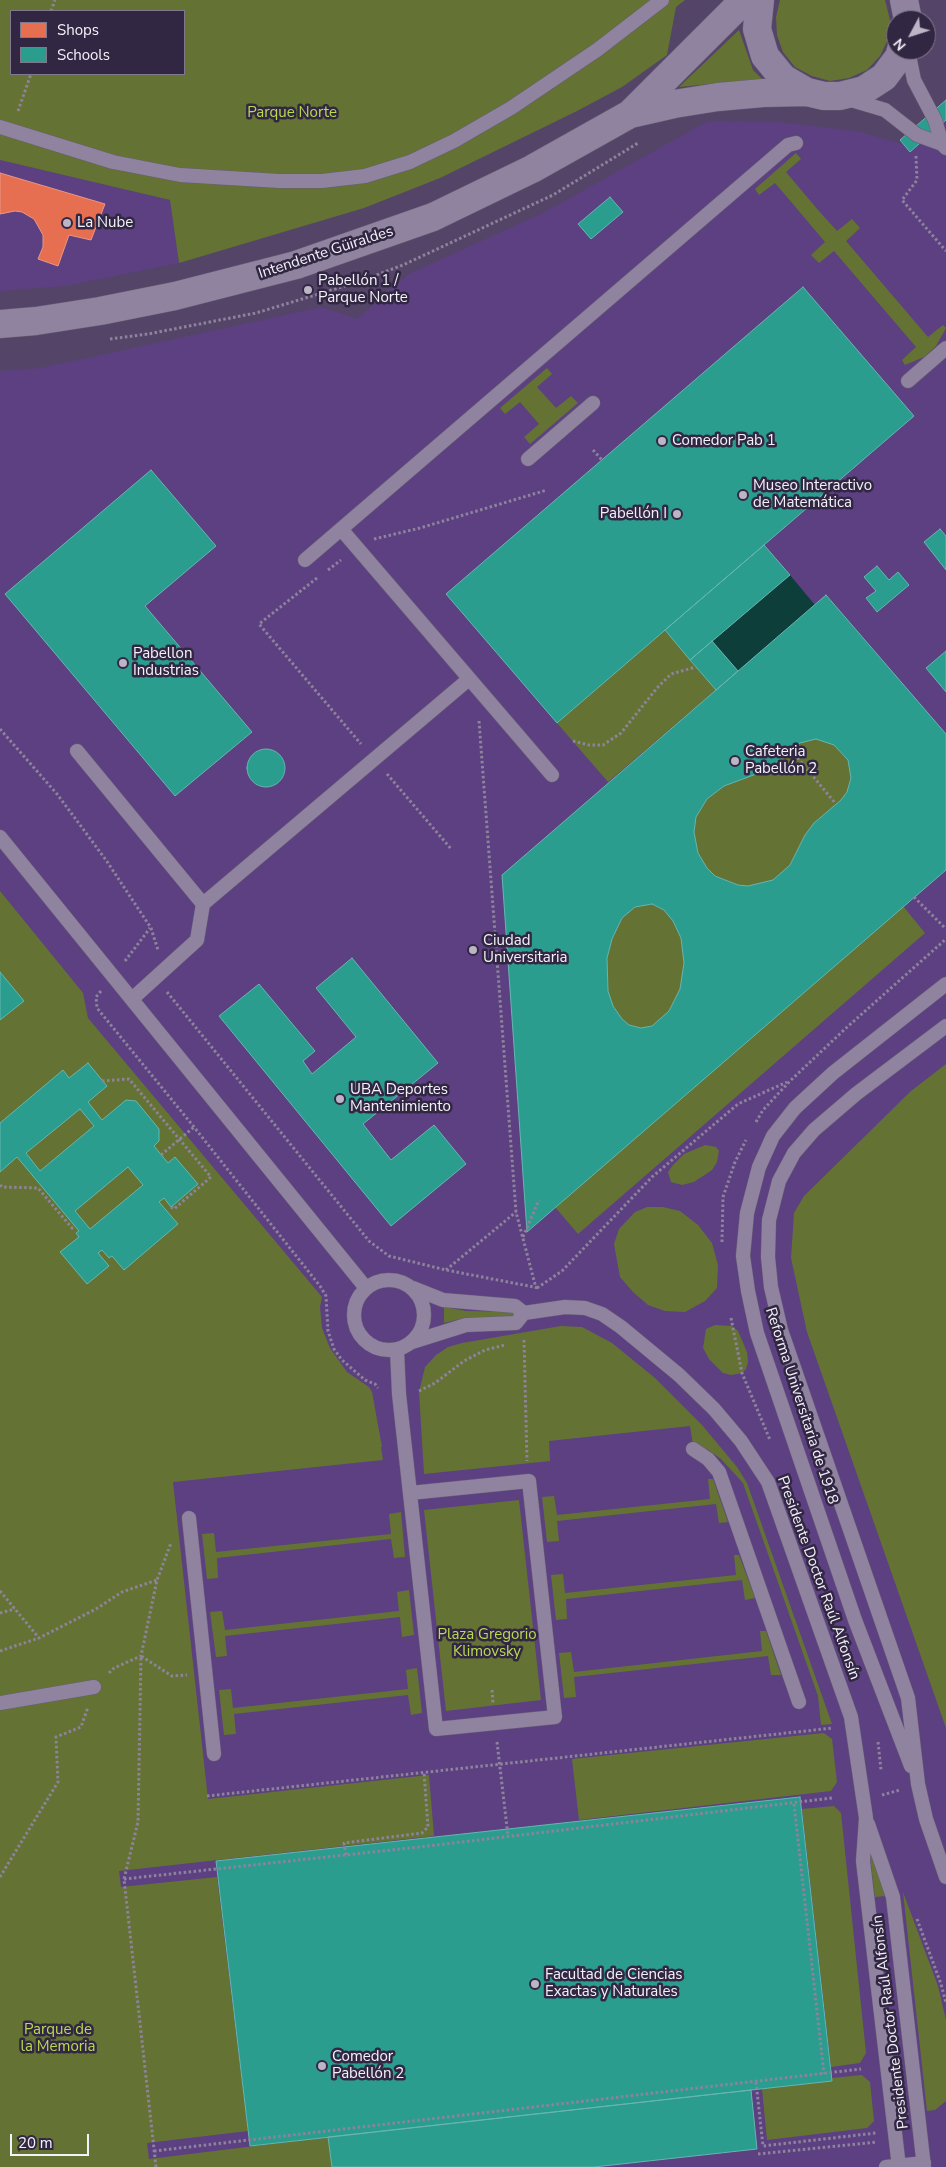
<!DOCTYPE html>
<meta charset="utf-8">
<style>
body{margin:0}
#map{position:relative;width:946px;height:2167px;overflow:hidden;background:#544568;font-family:"Nunito Sans",sans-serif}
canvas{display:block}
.legend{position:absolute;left:10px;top:10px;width:175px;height:65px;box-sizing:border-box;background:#322743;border:1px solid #80788c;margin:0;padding:6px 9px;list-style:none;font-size:15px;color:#f4f2f9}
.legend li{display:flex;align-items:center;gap:10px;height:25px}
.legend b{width:25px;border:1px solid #80788c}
.north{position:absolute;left:886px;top:10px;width:50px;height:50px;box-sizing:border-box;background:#322743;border:1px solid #80788c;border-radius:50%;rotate:230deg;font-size:14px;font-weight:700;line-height:20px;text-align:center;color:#f4f2f9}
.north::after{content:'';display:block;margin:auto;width:18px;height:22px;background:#bcb5c6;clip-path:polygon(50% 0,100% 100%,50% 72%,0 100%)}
.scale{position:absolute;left:10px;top:2134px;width:79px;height:22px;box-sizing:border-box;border:2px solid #f4f2f9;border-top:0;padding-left:6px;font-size:15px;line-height:18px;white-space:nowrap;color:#f4f2f9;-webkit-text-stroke:4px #322743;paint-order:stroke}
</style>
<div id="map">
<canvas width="946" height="2167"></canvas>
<ul class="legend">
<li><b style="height:14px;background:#e76f51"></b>Shops</li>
<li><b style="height:14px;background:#2a9d8f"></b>Schools</li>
</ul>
<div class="north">N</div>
<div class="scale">20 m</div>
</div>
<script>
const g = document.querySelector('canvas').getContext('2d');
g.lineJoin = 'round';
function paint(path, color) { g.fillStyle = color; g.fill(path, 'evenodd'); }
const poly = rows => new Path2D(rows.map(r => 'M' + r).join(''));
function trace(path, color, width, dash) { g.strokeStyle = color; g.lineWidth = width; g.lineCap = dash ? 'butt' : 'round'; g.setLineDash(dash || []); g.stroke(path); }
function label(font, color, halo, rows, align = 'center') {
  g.font = font + ' "Nunito Sans",sans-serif'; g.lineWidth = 5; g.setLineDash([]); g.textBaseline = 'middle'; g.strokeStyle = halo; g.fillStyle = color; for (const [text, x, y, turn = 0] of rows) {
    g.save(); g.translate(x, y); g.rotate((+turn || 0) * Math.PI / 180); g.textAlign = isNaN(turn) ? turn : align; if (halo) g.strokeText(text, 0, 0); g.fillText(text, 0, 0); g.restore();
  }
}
paint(poly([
 [946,109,946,2167,129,2167,0,1528,0,371,41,368,322,307,357,319,409,274,545,212,708,121,778,122,822,127,861,132,905,145],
 [0,160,170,200,179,263,65,286,0,291]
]), '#5c4081');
paint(poly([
 [0,0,685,0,676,7,667,55,622,87,577,111,440,178,364,208,179,263,170,200,0,160],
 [11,11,184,11,184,74,11,74],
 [780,0,885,0,890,20,888,39,880,56,867,70,849,78,830,81,812,76,795,67,783,52,777,35,776,17],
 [739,30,753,70,762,79,679,87],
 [796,153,801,159,786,172,818,210,837,231,852,219,860,228,846,241,928,337,943,325,946,328,936,346,924,357,905,365,902,360,916,347,834,251,819,263,811,255,825,242,787,197,775,183,759,195,755,189],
 [547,368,552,374,537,387,556,408,571,396,578,403,530,444,524,437,539,424,520,402,505,414,500,408],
 [665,630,716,690,608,782,557,723],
 [816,739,834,745,848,760,851,778,847,792,841,800,814,823,805,835,790,865,773,880,748,886,738,885,715,876,707,868,698,853,694,832,696,817,707,799,724,786,767,770,800,743],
 [0,891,83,993,88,1018,322,1297,320,1307,322,1328,330,1348,347,1372,369,1387,372,1392,382,1447,381,1447,383,1460,173,1482,208,1799,429,1775,434,1836,119,1871,121,1887,217,1877,248,2131,147,2143,149,2159,328,2137,332,2167,0,2167],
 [652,904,664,910,673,921,681,938,684,963,680,989,669,1012,652,1026,641,1028,629,1025,622,1019,613,1006,608,991,607,958,612,939,622,918,635,907],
 [903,906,925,933,578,1234,555,1207],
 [946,1064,946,1728,807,1332,791,1258,794,1213,804,1196,911,1091],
 [705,1145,716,1147,719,1151,717,1162,712,1170,694,1182,682,1185,671,1182,668,1172,673,1165,684,1154],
 [647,1207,663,1207,680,1211,698,1225,712,1243,718,1265,717,1288,705,1301,685,1312,665,1311,648,1305,633,1292,620,1277,614,1244,619,1229,635,1212],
 [444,1307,466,1311,514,1312,516,1314,513,1317,465,1318,444,1323],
 [715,1325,732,1326,738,1331,747,1352,748,1362,746,1369,742,1373,731,1375,723,1373,709,1359,703,1348,706,1329],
 [561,1326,582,1327,612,1343,655,1378,702,1425,737,1467,747,1483,832,1724,821,1725,818,1696,743,1483,721,1459,707,1449,693,1445,690,1426,549,1441,550,1461,424,1474,419,1392,425,1367,436,1355,448,1347,462,1343],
 [708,1479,713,1479,728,1522,719,1523,716,1504,557,1521,559,1541,547,1542,542,1497,554,1496,557,1515,710,1499],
 [519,1500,541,1700,446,1711,424,1510],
 [401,1512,405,1557,394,1558,391,1539,217,1558,218,1578,207,1579,202,1534,214,1533,216,1552,391,1534,389,1514],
 [734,1555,739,1555,755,1598,745,1600,742,1580,566,1599,567,1619,556,1620,551,1575,563,1574,565,1593,736,1575],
 [409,1590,414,1635,402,1637,400,1617,225,1636,227,1656,216,1657,210,1612,222,1611,225,1630,399,1611,397,1592],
 [760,1631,766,1631,781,1675,771,1675,768,1656,574,1677,576,1697,564,1698,559,1653,571,1652,574,1672,762,1651],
 [417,1668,422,1713,411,1715,408,1695,234,1714,236,1734,224,1735,219,1690,231,1689,233,1708,408,1689,406,1670],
 [824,1733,832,1739,837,1782,831,1791,579,1820,572,1759],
 [834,1806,841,1813,866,2053,860,2063,831,2067,802,1809],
 [869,1849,886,1896,875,1897],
 [903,1892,938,1986,946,2020,946,2101,935,2110,927,2111],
 [862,2075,870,2082,874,2121,867,2128,767,2140,762,2089,832,2081,832,2078]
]), '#647333');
paint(poly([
 [790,575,815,605,738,671,712,641]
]), '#0e3e3a');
const shops = poly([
 [0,173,105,204,91,240,69,235,58,266,38,259,43,247,43,235,34,219,22,212,15,211,0,214,0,173]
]);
paint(shops, '#e76f51');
trace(shops, '#eb9683', 1);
const schools = poly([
 [946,100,946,120,910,152,900,140,946,100],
 [610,197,623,212,591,239,578,224,610,197],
 [803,287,914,416,557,723,446,594,803,287],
 [151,470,216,546,145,606,252,732,175,796,5,594,151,470],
 [940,529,946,536,946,570,924,542,940,529],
 [764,545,790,575,690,660,665,630,764,545],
 [877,566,889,580,898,572,909,585,877,612,866,598,876,591,864,577,877,566],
 [826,595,946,734,946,870,527,1232,502,875,826,595],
 [816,739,834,745,848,760,851,778,847,792,841,800,814,823,805,835,790,865,773,880,748,886,738,885,715,876,707,868,698,853,694,832,696,817,707,799,724,786,767,770,800,743,816,739],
 [652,904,664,910,673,921,681,938,684,963,680,989,669,1011,652,1026,641,1028,629,1025,622,1019,613,1006,608,991,607,958,612,939,622,918,635,907,652,904],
 [712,641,738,671,716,690,690,660,712,641],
 [946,651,946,692,926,668,946,651],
 '247 768a19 19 0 1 1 38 0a19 19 0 1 1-38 0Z',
 [352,958,438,1063,363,1124,391,1160,434,1125,466,1164,391,1226,219,1016,259,984,315,1051,303,1061,312,1074,356,1037,316,988,352,958],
 [0,972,24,1001,0,1020,0,972],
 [88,1063,107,1086,88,1102,102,1120,126,1100,136,1101,159,1129,159,1141,154,1146,168,1163,175,1157,198,1184,171,1207,164,1198,159,1202,178,1224,124,1270,112,1256,109,1258,102,1250,98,1253,109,1266,87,1284,60,1252,79,1237,76,1233,79,1231,17,1157,0,1172,0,1123,63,1070,69,1078,88,1063],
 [80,1109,94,1126,40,1171,26,1153,80,1109],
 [128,1167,143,1185,90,1229,75,1211,128,1167],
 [800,1797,832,2081,250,2146,216,1861,800,1797],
 [751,2090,757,2149,594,2167,332,2167,328,2137,751,2090]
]);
paint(schools, '#2a9d8f');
trace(schools, '#67b6af', 1);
const lane = poly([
 [908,50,914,80,935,120,942,144,946,148],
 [848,99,885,110,917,135,942,144],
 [0,127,113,162,180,175,279,181,322,181,365,176,410,162,454,141,511,108,597,50,662,0],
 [908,381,946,348],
 [528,459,593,403],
 [341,529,552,775],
 [305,560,788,145,796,143],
 [77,751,203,904],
 [0,837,366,1288],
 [132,999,197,940,203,904,469,679],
 [946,1026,856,1094,814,1130,794,1153,779,1181,769,1220,768,1257,771,1287,781,1330,908,1698,918,1784,926,1819,946,1877],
 '354 1315a35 35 0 1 1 70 0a35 35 0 1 1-70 0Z',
 [524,1313,565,1307,585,1308,602,1314,621,1327,679,1375,714,1409,741,1441,768,1482,851,1717,866,1818,863,1861,899,2167],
 [412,1342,466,1325,516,1323,524,1313,515,1306,443,1300,413,1288],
 [397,1350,399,1394,436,1729,555,1717,529,1481,410,1493],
 [693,1449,708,1459,719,1472,799,1702],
 [189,1518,214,1754],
 [0,1703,94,1687],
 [911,1766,855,1620,757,1333,748,1291,743,1256,747,1213,759,1167,773,1136,795,1108,833,1073,946,984],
 [868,1824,893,1897,924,2167],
 [886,2167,924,2163]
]);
const secondary = poly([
 [760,0,757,29,765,56,783,78,807,92,824,96,840,96,864,90,884,77,899,57,901,50],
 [904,0,908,20],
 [630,114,674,104,718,97,763,93,807,92],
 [0,324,36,321,100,311,175,296,296,265,433,217,532,169,630,114,744,0]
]);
trace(lane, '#685e75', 15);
trace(secondary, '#685e75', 29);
trace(poly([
 [51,11,55,0],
 [18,111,31,74],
 [916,156,917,180,902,200,946,251],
 [110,339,148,334,256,313,358,282,403,265,553,195,638,143],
 [593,450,602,460],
 [374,539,420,528,547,490],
 [328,570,341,560],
 [317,578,259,624,361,744],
 [479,721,516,1212,536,1288],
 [0,729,57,794,106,860,151,928,158,950],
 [573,741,589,745,603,745,621,733,657,688,671,674,696,667],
 [791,750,836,804],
 [387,774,452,850],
 [914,897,946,929],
 [125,961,150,928],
 [101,991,96,997,97,1008,194,1127,320,1286,326,1296,328,1331,334,1349,342,1360,365,1380,375,1384,378,1388],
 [167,992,369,1241,389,1256,446,1270,539,1288],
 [102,1081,129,1079,211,1177,174,1209,171,1207],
 [756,1122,763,1110,790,1081,845,1029,946,939],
 [161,1155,194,1127],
 [0,1185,2,1187,38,1188,72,1228,74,1226],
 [523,1237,539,1200],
 [722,1242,723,1197,735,1162,746,1140],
 [446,1270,516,1212],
 [537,1288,562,1271,652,1177,738,1104,787,1082],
 [731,1318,742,1373,770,1440],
 [524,1340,527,1461],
 [419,1391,435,1383,464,1361,485,1350,505,1345],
 [0,1591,39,1638],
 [0,1613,15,1609],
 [0,1651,39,1638,96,1609,122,1592,157,1580],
 [109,1673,114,1668,141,1656,157,1580,171,1543],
 [492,1690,493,1703],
 [497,1742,508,1836],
 [878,1742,881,1770],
 [882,1795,900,1790],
 [207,1796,833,1728],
 [794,1804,824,2074],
 [346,1855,344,1843,422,1833,428,1827,424,1772],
 [0,1877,58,1782,56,1737,81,1727,88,1707],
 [124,1879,428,1846,832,1798],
 [917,1919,941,1984,946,2003],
 [756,2082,763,2146,876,2133],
 [154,2151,861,2069],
 [758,2154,877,2142],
 [156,2167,124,1879,138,1822,141,1656,172,1676,187,1675]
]), '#8d839b', 3, [2.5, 2.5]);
trace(lane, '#8f839f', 14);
trace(secondary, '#8f839f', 28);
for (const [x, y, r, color] of [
 [67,223,5,"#bcb5c6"],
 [308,290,5,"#bcb5c6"],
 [662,441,5,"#bcb5c6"],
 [743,495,5,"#bcb5c6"],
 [677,514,5,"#bcb5c6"],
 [123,663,5,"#bcb5c6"],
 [735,761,5,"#bcb5c6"],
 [473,950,5,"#bcb5c6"],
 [340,1099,5,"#bcb5c6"],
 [535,1984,5,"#bcb5c6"],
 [322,2066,5,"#bcb5c6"]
]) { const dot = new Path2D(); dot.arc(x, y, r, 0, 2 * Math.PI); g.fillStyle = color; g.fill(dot); trace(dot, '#322743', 2); }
label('15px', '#bada50', '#322743', [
 ["Parque Norte",292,113],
 ["Plaza Gregorio",487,1635],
 ["Klimovsky",487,1652],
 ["Parque de",58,2030],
 ["la Memoria",58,2047]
]);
label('15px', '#f4f2f9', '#322743', [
 ["La Nube",77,223],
 ["Pabellón 1 /",318,281],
 ["Parque Norte",318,298],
 ["Comedor Pab 1",672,441],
 ["Museo Interactivo",753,486],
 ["de Matemática",753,503],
 ["Pabellón I",667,514,"right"],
 ["Pabellon",133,654],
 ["Industrias",133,671],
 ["Cafeteria",745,752],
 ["Pabellón 2",745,769],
 ["Ciudad",483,941],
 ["Universitaria",483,958],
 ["UBA Deportes",350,1090],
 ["Mantenimiento",350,1107],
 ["Facultad de Ciencias",545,1975],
 ["Exactas y Naturales",545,1992],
 ["Comedor",332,2057],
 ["Pabellón 2",332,2074]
], 'left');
label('15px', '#f4f2f9', '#322743', [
 ["Intendente Güiraldes",326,253,-18],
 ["Reforma Universitaria de 1918",801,1406,72],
 ["Presidente Doctor Raúl Alfonsín",818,1578,70],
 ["Presidente Doctor Raúl Alfonsín",891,2022,-97]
]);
</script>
